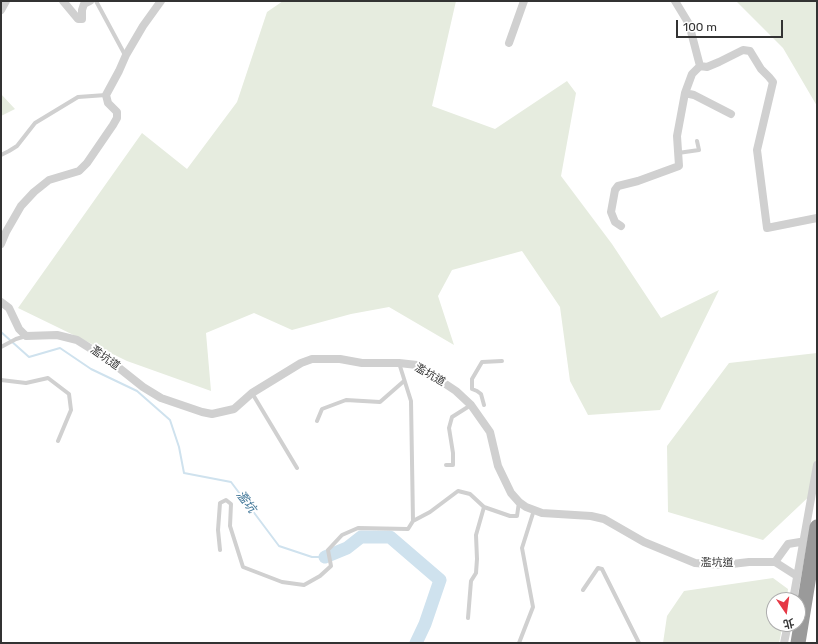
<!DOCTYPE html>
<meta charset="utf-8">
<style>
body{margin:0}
#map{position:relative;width:818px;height:644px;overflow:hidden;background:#fff;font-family:Rubik,"Noto Sans TC",sans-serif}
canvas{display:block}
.frame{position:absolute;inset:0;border:2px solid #333;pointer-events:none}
.north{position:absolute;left:766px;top:592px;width:40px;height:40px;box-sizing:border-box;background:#fff;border:1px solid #adadad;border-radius:50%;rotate:167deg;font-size:11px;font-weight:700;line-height:16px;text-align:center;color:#333}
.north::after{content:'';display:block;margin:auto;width:14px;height:18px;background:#e63946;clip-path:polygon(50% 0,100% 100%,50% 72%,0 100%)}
.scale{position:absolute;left:676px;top:20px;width:107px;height:18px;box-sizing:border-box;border:2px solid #333;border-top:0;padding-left:5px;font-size:12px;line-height:14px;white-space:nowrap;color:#333;-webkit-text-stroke:3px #fff;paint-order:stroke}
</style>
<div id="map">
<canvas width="818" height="644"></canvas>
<div class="frame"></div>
<div class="north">北</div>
<div class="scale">100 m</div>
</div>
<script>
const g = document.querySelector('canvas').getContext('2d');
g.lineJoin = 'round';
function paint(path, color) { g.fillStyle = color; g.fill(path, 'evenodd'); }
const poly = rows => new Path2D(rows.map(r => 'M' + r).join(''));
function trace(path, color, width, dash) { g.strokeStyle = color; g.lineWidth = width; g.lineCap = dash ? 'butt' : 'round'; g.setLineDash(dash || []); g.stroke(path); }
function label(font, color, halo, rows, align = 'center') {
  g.font = font + ' Rubik,"Noto Sans TC",sans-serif'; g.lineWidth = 4; g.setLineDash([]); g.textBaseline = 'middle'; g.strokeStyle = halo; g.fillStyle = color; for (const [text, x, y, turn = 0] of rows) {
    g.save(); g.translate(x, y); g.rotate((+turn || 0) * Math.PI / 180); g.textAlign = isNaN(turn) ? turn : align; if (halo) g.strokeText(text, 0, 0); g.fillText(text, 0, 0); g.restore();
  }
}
paint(poly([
 [283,1,456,1,432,106,495,129,567,81,576,93,561,176,612,244,661,318,719,290,660,410,588,415,570,381,560,307,522,251,452,270,438,296,454,345,389,307,351,314,292,330,254,313,206,333,211,391,127,361,18,308,142,133,187,169,237,102,267,12],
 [736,1,817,1,817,106,783,48],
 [1,94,15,109,1,116],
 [817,353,817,489,763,540,668,512,667,446,729,363],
 [773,578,788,589,787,600,774,600,774,624,783,624,779,643,663,643,667,616,684,591]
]), '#e6ecdf');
trace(poly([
 [1,332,29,357,60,348,91,369,137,391,170,420,179,447,184,473,231,482,279,546,312,557,325,557]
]), '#cfe2ee', 2);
trace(poly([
 [325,557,347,548,361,537,390,537,440,580,425,624,416,643]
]), '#cfe2ee', 13);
trace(poly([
 [96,1,125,55],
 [678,153,699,150,697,141],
 [1,155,9,151,17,146,35,123,78,97,106,95],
 [1,347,16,339,26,336],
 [399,363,411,401,413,521],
 [1,380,26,383,48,378,69,394,71,410,58,441],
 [252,393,297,468],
 [484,405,481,394,477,391,472,389,472,379,482,362,502,361],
 [317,421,322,409,346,400,380,402,404,381],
 [446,465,453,465,453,453,449,428,452,417,471,405],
 [220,550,218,530,220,503,226,500,231,504,230,526,243,567,282,582,304,585,320,576,331,566,328,550,342,535,358,528,408,529,413,521,430,512,458,491,470,494,484,507,510,516,517,516,519,502],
 [583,590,598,568,602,569,639,643],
 [468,618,471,581,476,573,477,559,476,535,484,507],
 [519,643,533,607,522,548,534,510]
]), '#d0d0d0', 4);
trace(poly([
 [63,1,78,19,82,19,82,10,84,4,90,1],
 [675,1,689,24,700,66,707,67,719,62,743,50,750,51,761,69,769,77,773,82,757,150,767,228,817,218],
 [1,10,6,1],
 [509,43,524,1],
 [685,93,694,95,731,114],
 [621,226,615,222,611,212,615,190,618,186,638,181,679,166,677,136,685,93,692,74,700,66],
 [1,244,6,232,21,206,34,192,49,180,79,171,87,163,113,125,117,118,117,112,108,103,106,95,119,71,126,55,143,26,161,1],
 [1,302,9,308,19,329,26,336,57,335,77,340,109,360,143,387,161,398,202,412,212,414,234,409,252,393,301,363,312,359,340,359,362,363,399,363,417,365,456,391,471,405,490,432,498,466,511,493,519,502,526,507,542,513,591,516,604,519,644,542,695,563,723,565,749,562,775,562,788,544,800,542],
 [775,562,797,576],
 [793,600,817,465],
 [784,643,788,624]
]), '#d0d0d0', 8);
trace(poly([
 [798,643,817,527]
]), '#9a9a9a', 15);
label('11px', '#333', '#fff', [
 ["濫坑道",105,358,35],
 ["濫坑道",430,375,30],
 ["濫坑道",717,563,1]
]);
label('italic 12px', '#3f7597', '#fff', [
 ["濫坑",246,502,53]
]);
</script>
